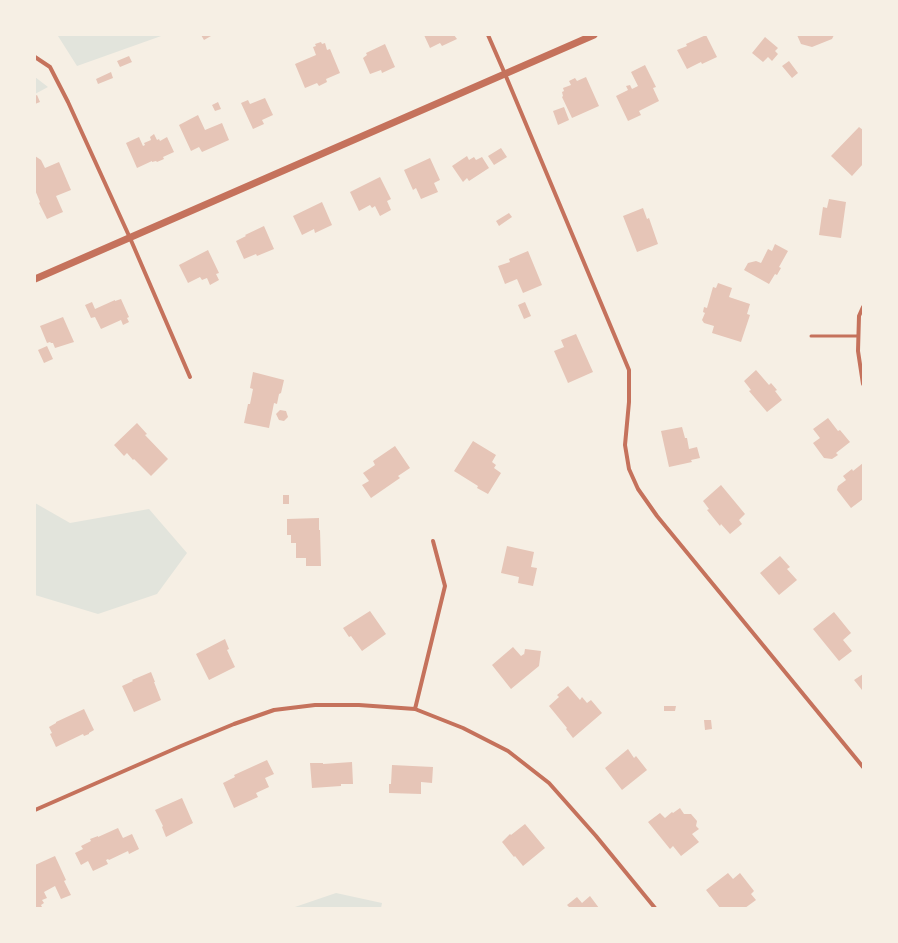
<!DOCTYPE html>
<style>
body{margin:0}
#map{position:relative;width:898px;height:943px;overflow:hidden;background:#f6efe4;font-family:"Asap Condensed",sans-serif}
canvas{display:block}
.frame{position:absolute;inset:0;border:36px solid #f6efe4;pointer-events:none}
</style>
<div id="map">
<canvas width="898" height="943"></canvas>
<div class="frame"></div>
</div>
<script>
const g = document.querySelector('canvas').getContext('2d');
g.lineJoin = 'round';
function paint(path, color) { g.fillStyle = color; g.fill(path, 'evenodd'); }
const poly = rows => new Path2D(rows.map(r => 'M' + r).join(''));
function trace(path, color, width, dash) { g.strokeStyle = color; g.lineWidth = width; g.lineCap = dash ? 'butt' : 'round'; g.setLineDash(dash || []); g.stroke(path); }
paint(poly([
 [55,35,164,35,77,66,58,36],
 [35,77,48,87,35,94],
 [35,503,70,523,149,509,187,553,157,594,98,614,35,595],
 [336,893,382,903,381,908,292,908]
]), '#e2e4dc');
paint(poly([
 [201,35,211,35,211,36,204,40],
 [424,35,454,35,457,39,442,46,440,43,430,48],
 [706,35,717,57,702,64,701,62,687,69,677,50,687,46,686,44],
 [797,35,834,35,832,39,812,47,801,44],
 [765,37,778,48,775,51,778,54,772,61,768,57,763,62,752,53],
 [321,42,322,44,325,43,327,50,330,49,340,73,326,79,327,82,319,86,317,83,305,88,295,64,316,55,313,47,316,46,315,44],
 [385,44,395,67,382,73,381,70,370,74,363,58,367,55,366,53],
 [129,56,132,62,120,67,117,61],
 [789,61,798,73,792,78,782,66],
 [645,65,656,87,653,88,659,101,639,111,641,115,628,121,616,96,628,90,626,86,630,85,632,89,638,86,631,72],
 [111,72,113,78,98,84,96,79],
 [586,77,599,106,572,118,562,97,563,96,562,92,564,91,563,88,571,85,569,81,575,78,577,81],
 [37,95,40,102,35,104,35,96],
 [265,98,273,115,262,120,264,124,253,129,241,103,248,100,250,104],
 [218,102,221,109,215,111,212,105],
 [564,107,569,120,558,125,553,111],
 [198,115,205,130,222,123,229,140,202,152,199,147,191,151,179,125],
 [859,127,863,130,863,159,862,160,863,161,863,164,852,176,831,156],
 [154,134,157,140,159,139,160,141,167,137,174,152,163,157,164,159,157,162,156,161,152,162,152,161,137,168,126,143,139,137,143,146,145,145,144,143,151,140,150,137],
 [501,148,507,157,494,165,488,156],
 [35,156,41,160,45,168,59,162,71,190,56,196,63,212,47,219,39,203,40,202,35,190],
 [467,156,469,160,474,157,476,160,482,157,489,168,469,181,467,178,463,182,452,166],
 [430,158,440,180,434,183,438,192,421,199,416,188,413,190,404,170],
 [380,177,391,199,387,201,391,210,380,216,375,206,372,208,370,205,359,211,350,192],
 [829,199,846,202,841,238,819,235,823,207,827,208],
 [322,202,332,225,315,233,314,229,302,235,293,216],
 [643,208,647,219,649,218,658,244,637,252,623,216],
 [509,213,512,217,499,226,496,221],
 [264,226,274,249,257,256,256,254,244,259,236,241,246,236,245,235],
 [775,244,788,251,779,267,781,268,777,275,775,274,769,284,744,270,748,263,756,261,761,263,768,249,772,251],
 [208,250,219,273,216,274,219,280,210,285,207,278,202,280,200,277,188,283,179,265],
 [528,251,542,285,523,293,517,279,505,284,498,266,510,262,509,259],
 [718,283,732,288,729,297,750,304,747,314,750,315,741,342,712,333,714,326,704,323,702,320,705,313,703,312,704,307,707,308,713,287,716,288],
 [121,299,129,317,127,318,129,322,123,325,121,320,101,329,95,317,91,318,85,305,92,302,95,309,115,300,115,301],
 [525,302,531,316,524,319,518,305],
 [63,317,74,342,55,348,53,343,51,343,50,342,47,343,40,326],
 [576,334,593,372,568,383,554,351,564,347,561,340],
 [47,346,53,359,44,363,38,350],
 [756,370,769,385,771,383,777,390,775,391,782,400,767,412,749,391,751,390,744,381],
 [253,372,284,380,281,393,279,394,277,404,274,403,269,428,244,423,248,404,250,404,253,389,250,388],
 [280,410,286,411,288,417,284,421,279,420,276,414],
 [828,418,838,431,840,430,850,442,836,453,838,455,832,459,824,458,813,443,820,438,813,429],
 [137,423,147,434,145,435,168,459,151,476,134,459,133,460,127,453,124,456,114,445],
 [682,427,685,438,687,438,689,449,697,447,700,458,691,460,692,462,669,467,661,431],
 [473,441,496,455,492,462,496,465,494,468,501,473,488,494,477,488,478,486,454,471],
 [395,446,410,468,398,476,400,478,371,498,362,485,369,481,363,473,375,465,373,461],
 [863,463,863,499,851,508,837,490,838,486,846,480,843,476,852,469,853,471],
 [721,485,745,514,739,520,742,524,730,534,721,524,720,526,707,510,709,509,703,501],
 [283,495,289,495,289,504,283,504],
 [319,518,319,530,320,530,321,566,306,566,306,558,296,558,296,543,291,543,291,535,287,535,287,519],
 [507,546,534,552,531,567,537,568,533,586,518,583,519,577,501,573],
 [780,556,790,567,787,569,797,580,779,595,760,573],
 [370,611,386,634,362,651,351,636,349,637,343,628],
 [834,612,851,633,843,640,852,651,839,661,813,629],
 [225,639,229,649,227,650,235,667,209,680,196,654],
 [513,647,521,656,524,654,524,655,525,649,541,651,539,666,511,689,492,665],
 [151,672,155,682,154,682,161,700,134,712,122,686,133,681,132,680],
 [863,674,863,690,862,690,854,680],
 [568,686,580,700,582,697,587,703,591,700,602,713,573,738,566,729,567,728,549,706,559,697,557,695],
 [664,706,676,706,675,711,664,711],
 [84,709,94,730,89,733,89,734,84,736,83,734,56,747,50,734,52,733,49,727,56,723,56,722],
 [704,720,711,720,712,729,705,730],
 [628,749,634,758,636,756,647,770,622,790,605,768],
 [267,760,274,774,265,778,269,787,256,793,258,797,234,808,223,783,235,777,234,775],
 [352,762,353,784,341,784,341,786,312,788,310,763,323,763,323,764],
 [392,765,433,767,432,783,421,782,421,794,389,793,389,784,391,784],
 [182,798,193,823,166,837,162,827,163,826,155,810],
 [680,808,684,814,691,814,697,821,696,826,699,829,692,834,699,842,681,856,673,846,670,849,648,822,660,813,665,818,672,812,673,813],
 [525,824,545,848,523,866,515,856,514,857,502,842,510,834,511,835],
 [118,828,123,838,132,834,139,849,129,854,128,851,109,860,108,859,106,860,108,864,93,871,88,861,81,865,75,853,83,849,81,846,91,841,90,839,98,836,98,837],
 [55,856,66,880,64,881,71,895,61,899,55,886,44,892,47,898,42,900,44,903,41,905,42,907,35,908,35,865],
 [728,873,733,879,740,873,754,891,751,894,756,900,745,908,720,908,706,890],
 [590,896,599,908,570,908,567,905,577,897,582,903]
]), '#e6c5b7');
trace(poly([
 [811,336,858,336]
]), '#c5725c', 3);
trace(poly([
 [488,35,505,74,629,370,629,402,625,445,629,469,638,489,657,516,863,767],
 [35,57,50,67,68,102,130,238,190,377],
 [863,307,859,316,858,351,863,384],
 [415,709,445,586,433,541],
 [35,810,181,746,234,724,274,710,315,705,359,705,415,709,463,728,508,751,549,783,596,836,655,908]
]), '#c5725c', 4);
trace(poly([
 [35,279,594,35]
]), '#c5725c', 7);
</script>
